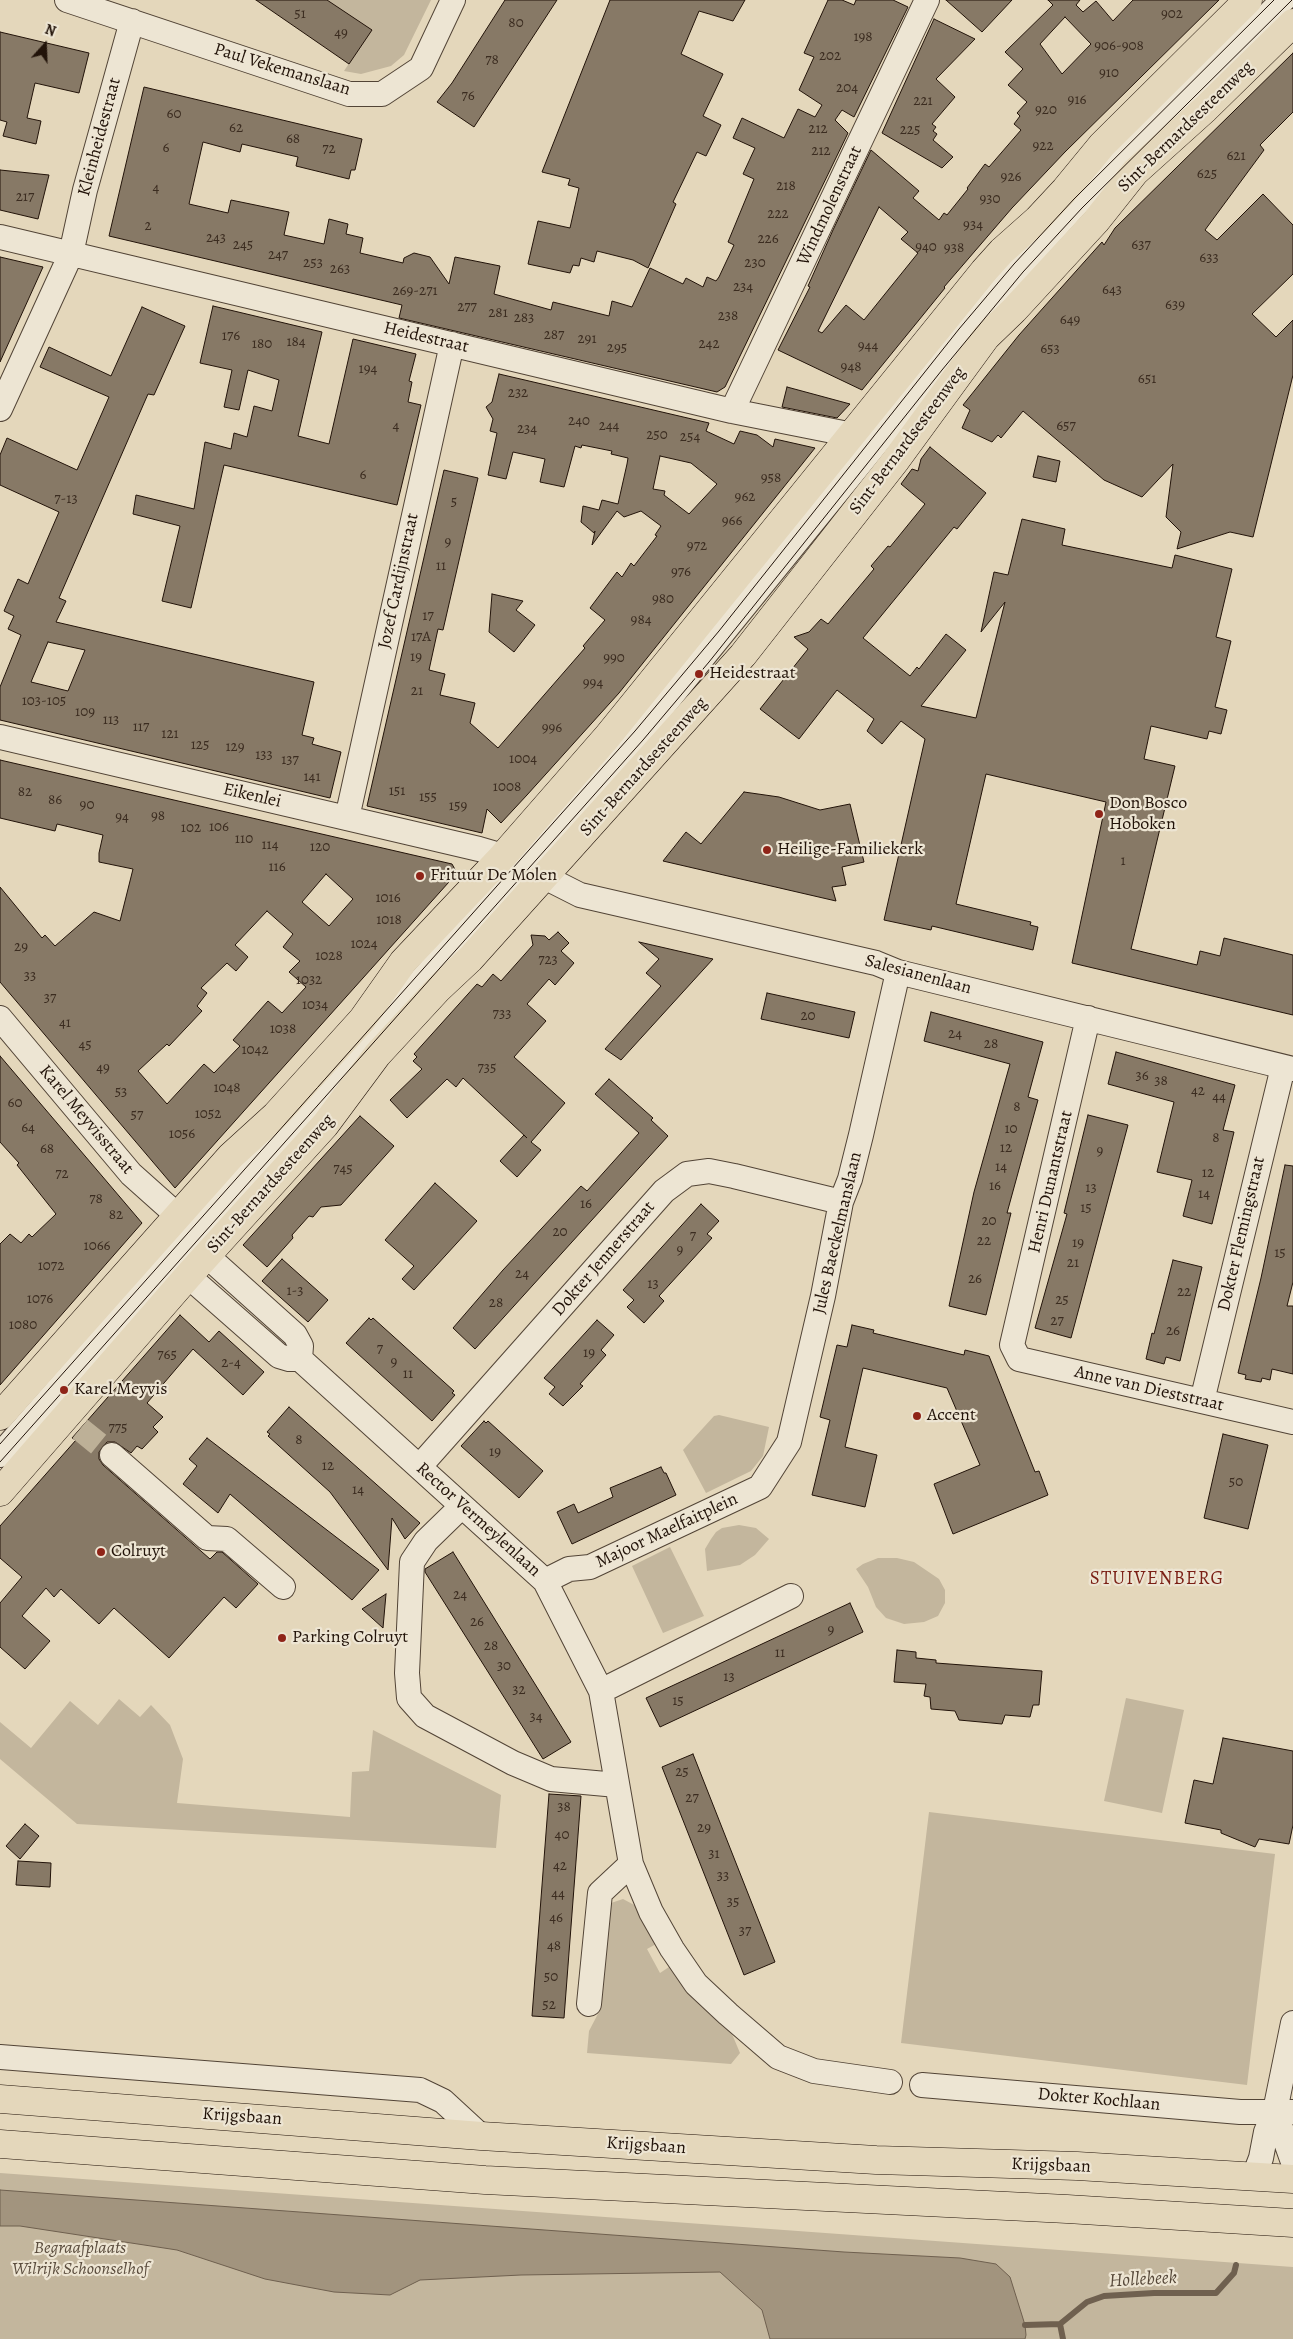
<!DOCTYPE html>
<style>
body{margin:0}
#map{position:relative;width:1293px;height:2339px;overflow:hidden;background:#e4d7bb;font-family:Alegreya,serif}
canvas{display:block}
.north{position:absolute;left:20px;top:20px;width:50px;height:50px;-webkit-text-stroke:4px #ede5d3;paint-order:stroke;rotate:20deg;font-size:14px;font-weight:700;line-height:20px;text-align:center;color:#221309}
.north::after{content:'';display:block;margin:auto;width:18px;height:22px;background:#221309;clip-path:polygon(50% 0,100% 100%,50% 72%,0 100%)}
</style>
<div id="map">
<canvas width="1293" height="2339"></canvas>
<div class="north">N</div>
</div>
<script>
const g = document.querySelector('canvas').getContext('2d');
g.lineJoin = 'round';
function paint(path, color) { g.fillStyle = color; g.fill(path, 'evenodd'); }
const poly = rows => new Path2D(rows.map(r => 'M' + r).join(''));
function trace(path, color, width, dash) { g.strokeStyle = color; g.lineWidth = width; g.lineCap = dash ? 'butt' : 'round'; g.setLineDash(dash || []); g.stroke(path); }
function label(font, color, halo, rows, align = 'center') {
  g.font = font + ' Alegreya,serif'; g.lineWidth = 4.5; g.setLineDash([]); g.textBaseline = 'middle'; g.strokeStyle = halo; g.fillStyle = color; for (const [text, x, y, turn = 0] of rows) {
    g.save(); g.translate(x, y); g.rotate((+turn || 0) * Math.PI / 180); g.textAlign = isNaN(turn) ? turn : align; if (halo) g.strokeText(text, 0, 0); g.fillText(text, 0, 0); g.restore();
  }
}
paint(poly([
 [327,0,431,0,404,55,391,66,361,74,344,71,371,30],
 [719,1415,769,1427,763,1456,751,1471,706,1493,683,1450,714,1416],
 [739,1525,756,1528,769,1539,755,1555,740,1565,707,1571,705,1549,711,1539,716,1532,722,1528],
 [670,1547,704,1616,663,1633,632,1566],
 [878,1558,897,1558,914,1562,939,1579,945,1590,945,1603,938,1616,924,1622,904,1624,886,1618,876,1607,868,1587,856,1569,863,1564],
 [1126,1698,1184,1710,1162,1813,1104,1801],
 [119,1699,140,1717,151,1705,170,1725,183,1759,177,1803,350,1817,352,1772,369,1771,373,1730,501,1795,496,1848,77,1824,0,1759,0,1722,31,1748,70,1701,98,1725],
 [929,1812,1275,1854,1247,2085,901,2043],
 [623,1899,638,1907,658,1943,647,1949,660,1973,672,1965,732,2034,740,2053,731,2064,587,2053,589,2031,601,2008,611,1903],
 [0,2173,1293,2267,1293,2339,0,2339]
]), '#c3b69d');
const water = poly([
 [0,2190,844,2252,960,2258,996,2264,1010,2277,1025,2325,1026,2335,1025,2339,770,2339,762,2310,720,2272,521,2275,420,2280,390,2295,334,2292,265,2279,177,2250,20,2226,0,2226,0,2190]
]);
paint(water, '#a2947e');
trace(water, '#6f604f', 1);
trace(poly([
 [1025,2325,1060,2324],
 [1063,2339,1060,2324,1087,2302,1104,2296,1154,2293,1216,2293,1234,2273,1236,2265]
]), '#6f604f', 6);
const building = poly([
 [256,0,327,0,372,30,349,64,256,0],
 [505,0,557,0,474,127,437,102,452,83,505,0],
 [610,0,745,0,733,21,699,11,681,54,723,74,703,116,721,125,706,156,697,152,673,202,676,204,648,268,633,260,597,251,594,262,581,258,579,266,573,265,570,273,528,264,538,221,570,228,579,188,568,185,570,179,542,172,610,0],
 [828,0,842,0,854,5,856,0,893,0,908,7,854,117,842,110,835,120,848,133,725,387,717,392,399,318,402,305,109,236,144,87,362,139,355,170,351,170,349,179,296,166,298,157,242,144,240,152,203,142,189,204,228,213,231,200,289,212,284,235,324,244,329,219,348,224,346,234,363,238,360,253,403,263,404,258,414,253,430,257,449,284,455,257,500,266,494,294,551,310,553,302,609,316,612,301,632,307,650,268,683,284,686,278,703,287,707,277,716,281,719,277,734,245,728,242,754,179,743,174,755,148,733,138,742,118,784,138,798,109,815,117,822,105,799,90,814,57,804,53,828,0],
 [946,0,1012,0,982,32,946,0],
 [1048,0,1080,0,1076,5,1083,12,1096,1,1113,21,1133,0,1219,0,1065,152,1012,208,944,287,945,288,862,390,778,350,810,287,808,286,833,230,871,150,919,191,913,198,939,220,944,213,947,215,968,189,967,188,985,164,989,167,1021,130,1014,124,1020,116,1017,113,1027,102,1008,85,1023,69,1005,52,1053,5,1048,0],
 [1065,17,1091,44,1062,74,1040,44,1065,17],
 [879,207,908,232,901,239,918,253,864,320,846,305,822,333,818,331,879,207],
 [934,19,975,39,936,79,955,97,932,124,936,127,933,131,937,134,933,140,953,157,942,168,882,133,934,19],
 [0,32,89,53,79,93,35,83,27,118,41,121,36,144,3,136,7,122,0,120,0,32],
 [1293,53,1293,112,1260,145,1264,150,1205,230,1217,240,1263,194,1293,225,1293,274,1252,314,1276,337,1293,320,1293,375,1253,537,1230,532,1177,549,1181,532,1166,517,1173,464,1142,497,1104,480,1023,411,1001,438,998,435,992,442,962,428,970,410,963,405,1019,335,1102,242,1104,245,1115,228,1293,53],
 [0,170,49,175,38,219,0,210,0,170],
 [0,257,43,267,0,362,0,257],
 [213,306,322,332,298,436,329,444,353,339,416,354,409,381,412,382,408,402,421,405,397,505,224,465,191,608,162,601,180,526,133,514,136,495,194,509,205,442,231,449,234,433,247,437,254,406,272,411,279,380,248,370,239,410,224,407,232,370,200,363,213,306],
 [142,307,185,326,154,395,148,394,59,598,66,601,56,622,314,682,302,735,314,738,312,744,341,752,330,798,0,720,0,687,21,635,8,629,14,616,4,611,18,579,28,584,59,512,0,485,0,455,7,438,77,470,109,397,40,367,49,347,111,376,142,307],
 [48,642,85,650,68,691,31,682,48,642],
 [499,374,709,423,706,431,734,444,740,431,757,435,773,447,775,439,815,448,619,693,527,795,501,823,487,809,482,833,367,806,444,470,478,478,443,630,438,629,429,670,445,674,440,695,475,703,470,723,498,748,585,648,583,646,605,620,590,608,617,572,622,577,631,563,634,566,657,536,655,535,661,526,641,511,624,517,617,511,592,545,595,531,594,533,581,522,583,506,599,510,602,500,618,504,627,464,628,458,611,454,612,451,582,445,581,448,575,446,564,487,540,482,545,459,513,452,506,479,488,475,497,433,490,431,493,419,486,407,492,402,499,374],
 [660,456,691,463,717,484,689,514,664,495,665,491,653,489,660,456],
 [787,387,850,404,837,418,782,407,787,387],
 [930,447,986,493,957,529,954,527,863,638,910,676,917,667,919,669,946,634,966,650,921,706,976,718,1005,602,981,632,994,572,1008,575,1022,519,1065,529,1062,545,1172,568,1175,555,1232,569,1216,637,1231,641,1215,707,1227,710,1221,734,1209,731,1207,739,1151,726,1144,759,1175,766,1131,949,1197,965,1200,951,1220,956,1224,938,1293,955,1293,1015,1072,963,1106,802,986,774,956,904,1031,922,1030,925,1038,927,1033,950,932,926,931,930,884,920,925,739,901,721,882,744,867,731,874,719,837,690,799,739,760,709,808,649,794,637,809,632,821,619,828,624,874,569,871,566,888,546,890,547,925,504,901,484,912,469,918,471,921,459,930,447],
 [1038,456,1060,461,1056,482,1033,477,1038,456],
 [492,594,523,601,516,610,535,625,514,652,489,632,492,594],
 [0,760,452,864,457,873,175,1188,0,982,0,887,42,938,45,935,55,946,94,912,120,921,133,869,99,862,99,853,103,835,57,824,55,831,0,818,0,760],
 [326,874,353,899,329,926,302,902,326,874],
 [267,911,293,934,283,947,300,961,289,972,306,987,282,1013,268,1001,233,1040,240,1046,214,1073,204,1064,167,1104,138,1071,167,1044,169,1046,202,1011,197,1006,207,993,201,988,227,963,236,971,248,957,235,945,267,911],
 [744,792,779,797,820,810,850,804,864,862,842,867,846,885,832,887,836,901,663,861,686,832,701,844,744,792],
 [558,932,569,943,561,951,574,963,555,985,549,979,527,1004,546,1021,514,1057,565,1103,531,1142,541,1150,517,1177,500,1161,524,1135,527,1138,463,1078,456,1087,447,1079,407,1118,390,1100,422,1069,413,1061,417,1057,414,1054,477,984,482,987,493,974,501,981,533,945,531,935,545,936,549,940,558,932],
 [639,942,713,959,621,1060,605,1049,661,986,646,973,659,959,639,942],
 [767,993,855,1012,849,1038,761,1019,767,993],
 [931,1012,1043,1042,1028,1097,1038,1100,1007,1213,1011,1213,986,1315,949,1306,974,1192,1010,1064,924,1041,931,1012],
 [1116,1052,1235,1085,1223,1130,1234,1132,1212,1224,1183,1216,1192,1180,1157,1172,1174,1102,1108,1084,1116,1052],
 [0,1056,142,1223,0,1385,0,1244,10,1234,21,1243,29,1234,32,1237,56,1214,17,1165,19,1163,0,1142,0,1056],
 [609,1079,653,1118,651,1120,668,1136,475,1349,453,1328,503,1270,581,1186,587,1191,639,1133,595,1094,609,1079],
 [1088,1115,1128,1125,1071,1338,1035,1328,1067,1214,1064,1213,1088,1115],
 [360,1116,394,1146,341,1205,321,1207,313,1217,309,1216,292,1235,293,1238,267,1267,243,1245,360,1116],
 [1285,1165,1293,1166,1293,1282,1287,1306,1293,1306,1293,1374,1272,1369,1270,1380,1262,1378,1261,1382,1245,1379,1246,1375,1238,1373,1261,1278,1285,1165],
 [435,1183,477,1221,414,1290,402,1279,414,1266,385,1240,435,1183],
 [701,1204,719,1221,707,1234,712,1238,659,1296,664,1301,644,1323,627,1307,634,1300,623,1290,701,1204],
 [282,1259,328,1300,308,1322,262,1281,282,1259],
 [1173,1260,1202,1267,1180,1361,1166,1357,1164,1364,1146,1359,1152,1333,1154,1334,1173,1260],
 [180,1315,209,1342,219,1331,264,1372,243,1395,193,1349,147,1403,163,1417,153,1427,158,1432,142,1449,137,1446,131,1453,115,1442,107,1442,99,1452,99,1459,103,1465,210,1559,217,1552,222,1552,258,1584,236,1608,224,1597,169,1658,114,1608,99,1624,61,1589,54,1597,46,1588,22,1616,50,1641,25,1669,0,1647,0,1603,22,1577,0,1558,0,1526,76,1440,72,1438,180,1315],
 [369,1318,371,1320,373,1318,454,1391,452,1393,455,1395,432,1421,346,1343,369,1318],
 [597,1320,614,1335,601,1350,606,1355,580,1384,583,1386,563,1406,549,1394,555,1387,544,1378,597,1320],
 [852,1325,874,1330,873,1333,964,1355,965,1350,989,1356,1035,1472,1039,1471,1048,1495,953,1534,934,1484,980,1465,947,1388,863,1368,845,1447,877,1455,865,1507,812,1495,830,1420,820,1417,837,1345,847,1347,852,1325],
 [289,1407,420,1523,405,1539,392,1518,388,1570,330,1492,268,1436,270,1434,267,1432,289,1407],
 [484,1421,486,1423,488,1421,543,1471,519,1498,461,1446,484,1421],
 [1223,1434,1268,1445,1248,1529,1204,1518,1223,1434],
 [207,1438,379,1570,352,1600,230,1494,218,1513,183,1484,197,1466,189,1459,207,1438],
 [661,1467,664,1473,666,1473,676,1495,572,1544,557,1512,574,1504,578,1513,613,1497,610,1488,661,1467],
 [453,1552,571,1742,543,1759,425,1572,425,1569,453,1552],
 [386,1594,383,1628,362,1609,386,1594],
 [850,1603,863,1632,660,1727,646,1698,850,1603],
 [897,1650,916,1652,916,1658,936,1660,936,1663,1042,1671,1039,1705,1033,1705,1030,1717,1005,1715,1002,1724,959,1720,955,1711,931,1709,930,1697,924,1696,926,1684,894,1682,897,1650],
 [1223,1738,1293,1751,1293,1825,1289,1844,1259,1839,1255,1847,1221,1833,1221,1830,1185,1823,1194,1780,1213,1784,1223,1738],
 [693,1754,775,1962,744,1975,662,1767,693,1754],
 [549,1794,581,1796,564,2018,532,2016,549,1794],
 [25,1824,39,1836,20,1859,6,1846,25,1824],
 [18,1861,51,1863,50,1887,16,1885,18,1861]
]);
paint(building, '#877966');
trace(building, '#221309', 1);
trace(poly([
 [80,1429,112,1455]
]), '#bdb097', 24, [24, 12]);
const minor = poly([
 [67,0,349,94,382,94,421,68,453,0],
 [0,237,732,411,853,435],
 [0,409,71,254,85,190,132,21],
 [732,411,927,0],
 [0,737,479,849,503,856,580,895,876,963,898,972,1293,1069],
 [347,818,452,344],
 [0,1018,131,1174,178,1216],
 [1088,1018,1012,1345,1019,1359,1293,1422],
 [207,1256,295,1335,301,1346,300,1359],
 [188,1276,279,1356,289,1359,300,1359,545,1581,601,1691,631,1864,651,1912,672,1949,696,1984,728,2014,778,2057,814,2071,890,2082],
 [1202,1401,1283,1067],
 [0,1455,151,1283,639,736,1018,269,1077,204,1283,0],
 [112,1455,207,1538,227,1539,283,1587],
 [420,1466,664,1191,687,1174,709,1171,734,1176,841,1202],
 [462,1506,426,1541,412,1562,407,1673,409,1698,425,1716,513,1763,551,1779,617,1785],
 [545,1581,569,1569,590,1567,760,1487,789,1442,823,1296,841,1202,850,1179,861,1135,898,972],
 [601,1691,791,1596],
 [589,2004,600,1893,631,1864],
 [0,2057,420,2090,443,2101,481,2136],
 [922,2085,1240,2112,1293,2112],
 [1275,2111,1293,2162],
 [1254,2176,1261,2158,1266,2132,1275,2111,1293,2023]
]);
const major = poly([
 [0,1416,231,1156,276,1115,362,1020,403,962,503,856,607,737,984,271,1002,251,1038,219,1065,190,1102,145,1248,0],
 [0,1492,188,1276,325,1125,377,1055,438,989,470,959,743,655,896,460,986,337,1014,310,1096,221,1135,172,1205,109,1293,23],
 [0,2099,481,2136,876,2160,1077,2166,1293,2179],
 [0,2144,485,2180,1067,2209,1293,2223]
]);
trace(minor, '#524436', 26);
trace(major, '#221309', 29);
trace(minor, '#ede5d3', 24);
trace(major, '#e4d7bb', 28);
trace(poly([
 [0,1444,635,731,719,631,959,329,1014,264,1074,199,1274,0],
 [0,1462,643,740,709,662,942,370,1023,272,1082,208,1292,0]
]), '#221309', 1);
for (const [x, y, r, color] of [
 [699,674,5,"#8f2418"],
 [1099,814,5,"#8f2418"],
 [767,850,5,"#8f2418"],
 [420,876,5,"#8f2418"],
 [64,1390,5,"#8f2418"],
 [917,1416,5,"#8f2418"],
 [101,1552,5,"#8f2418"],
 [282,1638,5,"#8f2418"]
]) { const dot = new Path2D(); dot.arc(x, y, r, 0, 2 * Math.PI); g.fillStyle = color; g.fill(dot); trace(dot, '#ede5d3', 2); }
label('15px', '#3b2c20', null, [
 ["51",300,14],
 ["902",1172,14],
 ["80",516,23],
 ["49",341,33],
 ["198",863,37],
 ["906-908",1119,46],
 ["202",830,56],
 ["78",492,60],
 ["910",1109,73],
 ["204",847,88],
 ["76",468,96],
 ["916",1077,100],
 ["221",923,101],
 ["920",1046,110],
 ["60",174,114],
 ["62",236,128],
 ["212",818,129],
 ["225",910,130],
 ["68",293,139],
 ["922",1043,146],
 ["6",166,148],
 ["72",329,149],
 ["212",821,151],
 ["621",1236,156],
 ["625",1207,174],
 ["926",1011,177],
 ["218",786,186],
 ["4",156,188],
 ["217",25,197],
 ["930",990,199],
 ["222",778,214],
 ["934",973,225],
 ["2",148,226],
 ["243",216,238],
 ["226",768,239],
 ["245",243,245],
 ["637",1141,245],
 ["940",926,247],
 ["938",954,248],
 ["247",278,255],
 ["633",1209,258],
 ["253",313,263],
 ["230",755,263],
 ["263",340,269],
 ["234",743,287],
 ["643",1112,290],
 ["269-271",415,291],
 ["639",1175,305],
 ["277",467,307],
 ["281",498,313],
 ["238",728,316],
 ["283",524,318],
 ["649",1070,320],
 ["287",554,335],
 ["176",231,336],
 ["291",587,339],
 ["184",296,342],
 ["180",262,344],
 ["242",709,344],
 ["944",868,346],
 ["295",617,348],
 ["653",1050,349],
 ["948",851,367],
 ["194",368,369],
 ["651",1147,379],
 ["232",518,393],
 ["240",579,421],
 ["4",396,426],
 ["244",609,426],
 ["657",1066,426],
 ["234",527,429],
 ["250",657,435],
 ["254",690,437],
 ["6",363,475],
 ["958",771,478],
 ["962",745,497],
 ["7-13",66,499],
 ["5",454,502],
 ["966",732,521],
 ["9",448,542],
 ["972",697,546],
 ["11",441,566],
 ["976",681,572],
 ["980",663,599],
 ["17",428,616],
 ["984",641,620],
 ["17A",421,637],
 ["19",416,657],
 ["990",614,658],
 ["994",593,683],
 ["21",417,691],
 ["103-105",44,701],
 ["109",85,712],
 ["113",111,720],
 ["117",141,727],
 ["996",552,728],
 ["121",170,734],
 ["125",200,745],
 ["129",235,747],
 ["133",264,755],
 ["1004",523,759],
 ["137",290,760],
 ["141",312,777],
 ["1008",507,787],
 ["151",397,791],
 ["82",25,792],
 ["155",428,797],
 ["86",55,800],
 ["90",87,805],
 ["159",458,806],
 ["98",158,816],
 ["94",122,817],
 ["106",219,827],
 ["102",191,828],
 ["110",244,839],
 ["114",270,845],
 ["120",320,847],
 ["1",1123,861],
 ["116",277,867],
 ["1016",388,898],
 ["1018",389,920],
 ["1024",364,944],
 ["29",21,947],
 ["1028",329,956],
 ["723",548,960],
 ["33",30,976],
 ["1032",309,980],
 ["37",50,998],
 ["1034",315,1005],
 ["733",502,1014],
 ["20",808,1016],
 ["41",65,1023],
 ["1038",283,1029],
 ["24",955,1034],
 ["28",991,1044],
 ["45",85,1045],
 ["1042",255,1050],
 ["49",103,1068],
 ["735",487,1068],
 ["36",1142,1076],
 ["38",1161,1081],
 ["1048",227,1088],
 ["42",1198,1091],
 ["53",121,1092],
 ["44",1219,1097],
 ["60",15,1103],
 ["8",1017,1107],
 ["1052",208,1114],
 ["57",137,1115],
 ["64",28,1128],
 ["10",1011,1129],
 ["1056",182,1134],
 ["8",1216,1138],
 ["12",1006,1148],
 ["68",47,1149],
 ["9",1100,1151],
 ["14",1001,1167],
 ["745",343,1169],
 ["12",1208,1173],
 ["72",62,1174],
 ["16",995,1186],
 ["13",1091,1188],
 ["14",1204,1194],
 ["78",96,1199],
 ["16",586,1204],
 ["15",1086,1208],
 ["82",116,1215],
 ["20",989,1221],
 ["20",560,1232],
 ["7",693,1236],
 ["22",984,1241],
 ["19",1078,1243],
 ["1066",97,1246],
 ["9",680,1250],
 ["15",1280,1253],
 ["21",1073,1263],
 ["1072",51,1266],
 ["24",522,1274],
 ["26",975,1279],
 ["13",653,1284],
 ["1-3",295,1291],
 ["22",1184,1292],
 ["1076",40,1299],
 ["25",1062,1300],
 ["28",496,1303],
 ["27",1057,1321],
 ["1080",23,1325],
 ["26",1173,1331],
 ["7",380,1349],
 ["19",589,1353],
 ["765",167,1355],
 ["9",394,1362],
 ["2-4",231,1363],
 ["11",408,1374],
 ["775",118,1428],
 ["8",299,1440],
 ["19",495,1452],
 ["12",328,1466],
 ["50",1236,1482],
 ["14",358,1490],
 ["24",460,1595],
 ["26",477,1622],
 ["9",831,1630],
 ["28",491,1646],
 ["11",780,1653],
 ["30",504,1666],
 ["13",729,1677],
 ["32",519,1690],
 ["15",678,1701],
 ["34",536,1717],
 ["25",682,1772],
 ["27",692,1798],
 ["38",564,1807],
 ["29",704,1828],
 ["40",562,1835],
 ["31",714,1854],
 ["42",560,1866],
 ["33",723,1876],
 ["44",558,1894],
 ["35",733,1902],
 ["46",556,1918],
 ["37",745,1931],
 ["48",554,1946],
 ["50",551,1977],
 ["52",549,2005]
]);
label('18px', '#221309', '#ede5d3', [
 ["Paul Vekemanslaan",282,70,17],
 ["Sint-Bernardsesteenweg",1186,127,-44],
 ["Kleinheidestraat",100,137,-75],
 ["Windmolenstraat",830,206,-65],
 ["Heidestraat",426,338,13],
 ["Sint-Bernardsesteenweg",908,441,-53],
 ["Jozef Cardijnstraat",399,581,-78],
 ["Sint-Bernardsesteenweg",644,767,-48],
 ["Eikenlei",252,796,13],
 ["Salesianenlaan",918,975,15],
 ["Karel Meyvisstraat",86,1120,50],
 ["Henri Dunantstraat",1051,1182,-77],
 ["Sint-Bernardsesteenweg",271,1184,-48],
 ["Jules Baeckelmanslaan",838,1233,-77],
 ["Dokter Flemingstraat",1242,1234,-77],
 ["Dokter Jennerstraat",604,1259,-49],
 ["Anne van Dieststraat",1149,1389,13],
 ["Rector Vermeylenlaan",478,1520,42],
 ["Majoor Maelfaitplein",667,1531,-25],
 ["Dokter Kochlaan",1099,2100,5],
 ["Krijgsbaan",242,2117,4],
 ["Krijgsbaan",646,2146,4],
 ["Krijgsbaan",1051,2166,2]
]);
label('18px', '#221309', '#ede5d3', [
 ["Heidestraat",709,674],
 ["Don Bosco",1109,804],
 ["Hoboken",1109,825],
 ["Heilige-Familiekerk",777,850],
 ["Frituur De Molen",430,876],
 ["Karel Meyvis",74,1390],
 ["Accent",927,1416],
 ["Colruyt",111,1552],
 ["Parking Colruyt",292,1638]
], 'left');
label('italic 18px', '#5a4c3d', '#ede5d3', [
 ["Begraafplaats",80,2249],
 ["Wilrijk Schoonselhof",80,2270]
]);
g.letterSpacing = '1px';
label('19px', '#7a1f14', '#ede5d3', [
 ["STUIVENBERG",1157,1579]
]);
g.letterSpacing = '0px';
label('italic 19px', '#554738', '#ede5d3', [
 ["Hollebeek",1143,2280,-3]
]);
</script>
